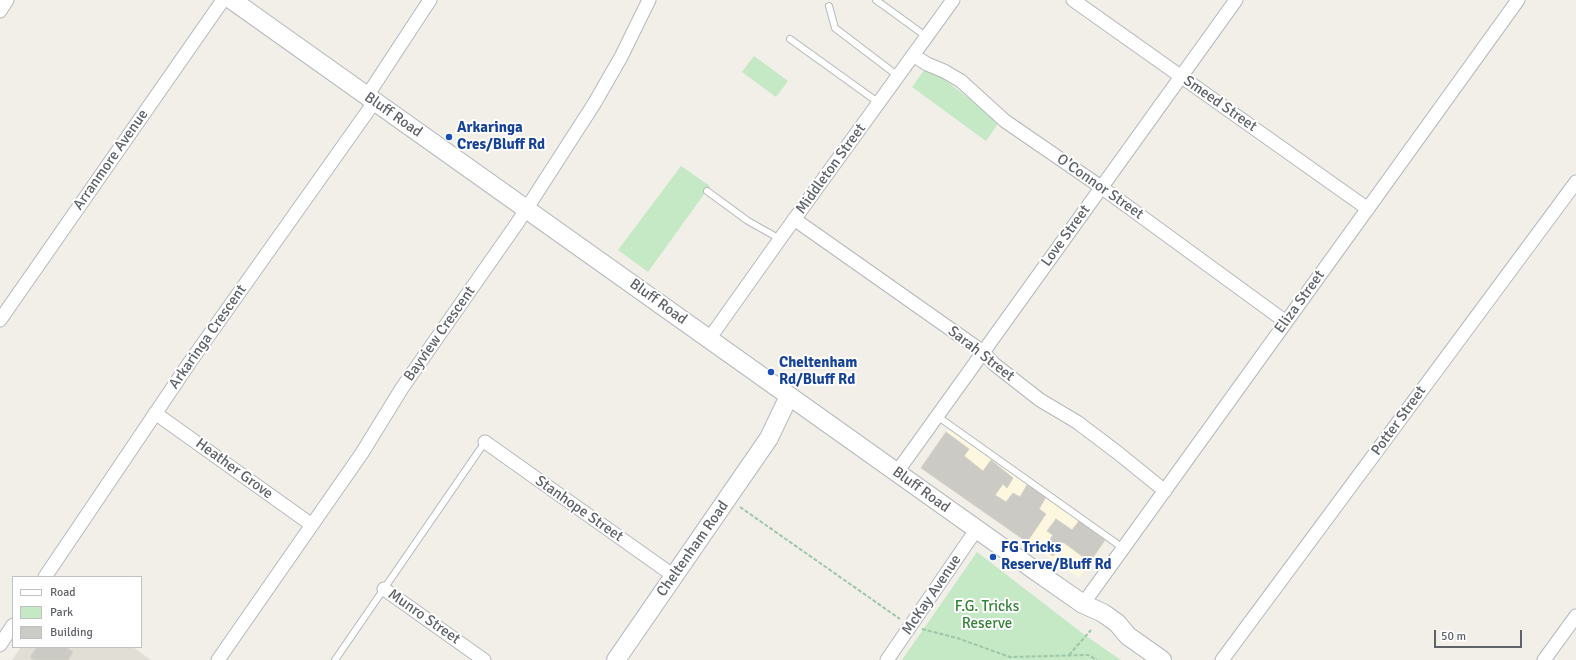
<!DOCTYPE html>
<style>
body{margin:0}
#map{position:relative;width:1576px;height:660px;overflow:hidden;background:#f1efe8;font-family:Signika,sans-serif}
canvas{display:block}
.legend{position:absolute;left:12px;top:576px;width:130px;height:72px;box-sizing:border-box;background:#fff;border:1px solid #bfc1c3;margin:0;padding:5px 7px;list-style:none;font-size:12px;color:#5f6368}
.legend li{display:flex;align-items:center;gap:8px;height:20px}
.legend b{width:20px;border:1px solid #bfc1c3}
.scale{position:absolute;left:1434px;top:630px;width:88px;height:18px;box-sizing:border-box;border:2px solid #5f6368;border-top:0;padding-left:5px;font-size:12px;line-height:14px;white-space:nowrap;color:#5f6368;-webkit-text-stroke:3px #fff;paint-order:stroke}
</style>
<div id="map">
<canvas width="1576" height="660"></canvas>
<ul class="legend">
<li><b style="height:5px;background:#fff"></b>Road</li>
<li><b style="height:11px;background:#c5e8c5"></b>Park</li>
<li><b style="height:11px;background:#cccac5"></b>Building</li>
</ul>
<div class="scale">50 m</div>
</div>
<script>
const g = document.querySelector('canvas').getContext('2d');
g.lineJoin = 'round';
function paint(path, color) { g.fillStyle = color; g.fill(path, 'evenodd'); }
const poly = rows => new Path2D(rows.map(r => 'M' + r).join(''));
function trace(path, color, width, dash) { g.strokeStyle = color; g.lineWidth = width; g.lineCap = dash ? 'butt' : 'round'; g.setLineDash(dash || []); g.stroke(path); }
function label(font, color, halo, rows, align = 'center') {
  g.font = font + ' Signika,sans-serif'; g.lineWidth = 4; g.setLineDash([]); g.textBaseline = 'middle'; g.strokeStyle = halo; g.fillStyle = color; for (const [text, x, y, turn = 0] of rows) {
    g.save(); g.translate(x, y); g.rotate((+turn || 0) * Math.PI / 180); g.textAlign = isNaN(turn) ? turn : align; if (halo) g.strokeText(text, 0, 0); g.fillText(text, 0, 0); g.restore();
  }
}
paint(poly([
 [948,429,1106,540,1079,578,921,468]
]), '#fef7e0');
paint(poly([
 [21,647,133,647,151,660,12,660]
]), '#e1ded6');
paint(poly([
 [754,56,788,81,776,97,742,72],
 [925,69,936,73,999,122,986,141,912,87],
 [681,166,710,186,648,272,618,250],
 [977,552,1086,636,1121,660,902,660]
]), '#c5e8c5');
const building = poly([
 [946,432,969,449,964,456,983,471,991,460,1013,478,1007,488,1003,484,995,495,1006,502,1013,493,1020,497,1027,485,1046,497,1039,509,1046,514,1027,542,921,468,946,432],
 [1056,519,1072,530,1079,521,1105,540,1090,562,1063,542,1053,556,1043,549,1053,535,1047,531,1056,519],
 [37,647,66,647,73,652,68,660,34,660,30,657,37,647]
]);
paint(building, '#cccac5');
trace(building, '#d6d1c6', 1);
const lane = poly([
 [876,0,927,37],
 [829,6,835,28,898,76],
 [790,39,879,103],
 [707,191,748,221,780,239],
 [937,416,1123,548],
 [335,660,485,442]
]);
const street = poly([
 [1073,0,1368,209],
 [0,11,7,0],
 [913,55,927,64,944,71,961,81,1005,121,1101,187,1286,322],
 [367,96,430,0],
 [794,219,983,352,994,364,1040,400,1077,422,1118,453,1165,491],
 [0,320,223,0],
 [709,339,780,239,953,0],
 [155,413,312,525],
 [485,442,674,576],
 [897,472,1236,0],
 [45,577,190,362,375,101],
 [384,589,484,660],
 [1083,604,1518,0],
 [0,645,13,625],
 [218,660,362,453,402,388,518,222,594,104,621,57,649,0],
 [887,660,976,530],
 [1222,660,1576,182],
 [1544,660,1576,616]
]);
const secondary = poly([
 [232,0,1037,572,1083,604,1103,613,1117,623,1128,636,1162,660],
 [616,660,769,438,789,396]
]);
trace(lane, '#b5b8bc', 8);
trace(street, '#b5b8bc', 15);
trace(secondary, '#b6babf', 20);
trace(poly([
 [740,507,900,619],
 [922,629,957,638,1010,657,1088,655,1097,660],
 [1069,655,1091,630]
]), '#9cc7a9', 2, [4, 2]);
trace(lane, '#fff', 6);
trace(street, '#fff', 13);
trace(secondary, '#fff', 18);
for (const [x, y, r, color] of [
 [449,137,4,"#1a4fb4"],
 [771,372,4,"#1a4fb4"],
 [993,557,4,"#1a4fb4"]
]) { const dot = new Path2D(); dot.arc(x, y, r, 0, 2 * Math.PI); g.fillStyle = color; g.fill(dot); trace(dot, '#fff', 1.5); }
label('15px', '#5f6368', '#fff', [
 ["Smeed Street",1220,104,35],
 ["Bluff Road",393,115,35],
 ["Arranmore Avenue",111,160,-55],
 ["Middleton Street",831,169,-54],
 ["O'Connor Street",1100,187,35],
 ["Love Street",1066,236,-54],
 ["Bluff Road",658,302,36],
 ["Eliza Street",1300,302,-54],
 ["Bayview Crescent",440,334,-55],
 ["Arkaringa Crescent",208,337,-55],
 ["Sarah Street",981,354,38],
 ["Potter Street",1399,421,-54],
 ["Heather Grove",234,469,36],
 ["Bluff Road",921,490,36],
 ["Stanhope Street",579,509,35],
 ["Cheltenham Road",693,549,-55],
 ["McKay Avenue",932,595,-56],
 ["Munro Street",424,617,35]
]);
label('bold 15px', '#164399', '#fff', [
 ["Arkaringa",457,128],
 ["Cres/Bluff Rd",457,145],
 ["Cheltenham",779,363],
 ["Rd/Bluff Rd",779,380],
 ["FG Tricks",1001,548],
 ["Reserve/Bluff Rd",1001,565]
], 'left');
label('15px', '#348238', '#fff', [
 ["F.G. Tricks",987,607],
 ["Reserve",987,624]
]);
</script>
